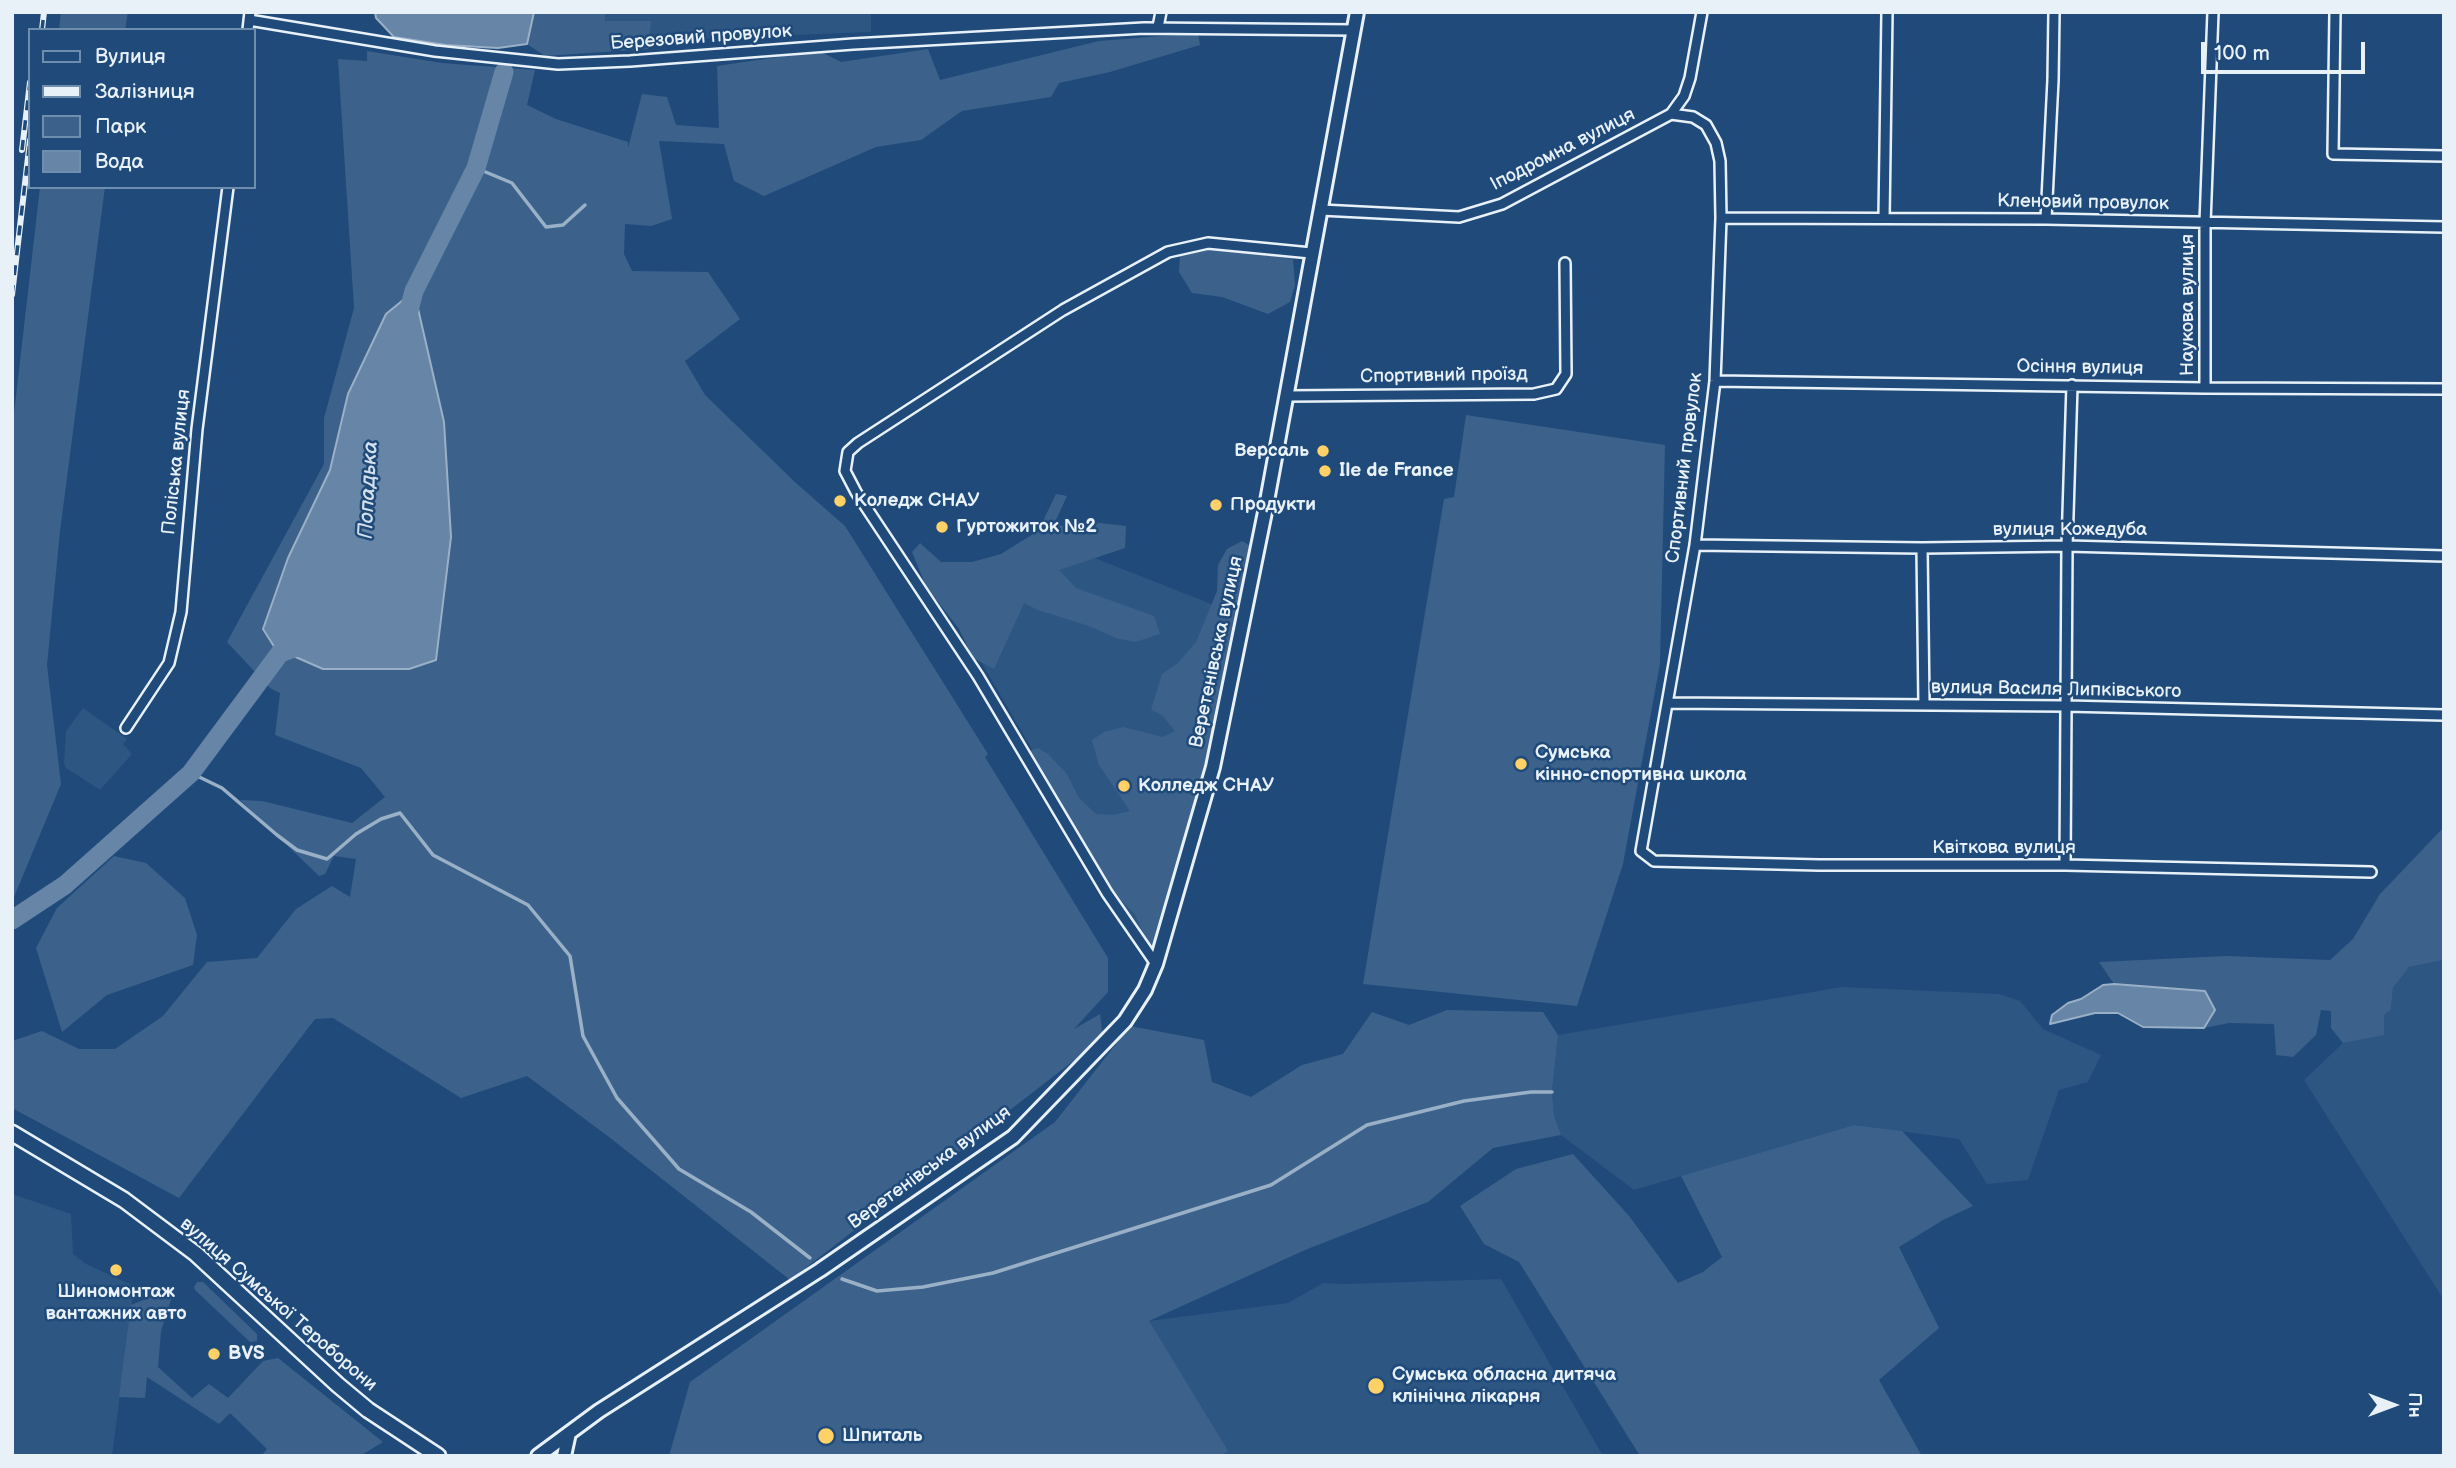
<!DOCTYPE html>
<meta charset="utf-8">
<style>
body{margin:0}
#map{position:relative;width:2456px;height:1468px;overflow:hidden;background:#1f4a7a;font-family:"Balsamiq Sans",sans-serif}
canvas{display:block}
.frame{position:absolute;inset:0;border:14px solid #e8f1f8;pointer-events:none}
.legend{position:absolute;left:28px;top:28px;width:228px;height:161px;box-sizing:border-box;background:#1f4a7a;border:2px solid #6f8dac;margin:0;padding:9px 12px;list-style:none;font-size:21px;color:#e8f1f8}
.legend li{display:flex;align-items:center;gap:14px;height:35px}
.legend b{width:35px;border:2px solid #6f8dac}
.north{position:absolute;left:2358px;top:1370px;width:70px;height:70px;-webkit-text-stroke:5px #1f4a7a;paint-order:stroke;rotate:90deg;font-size:19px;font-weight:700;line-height:28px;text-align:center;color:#e8f1f8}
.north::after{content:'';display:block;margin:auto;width:24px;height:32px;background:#e8f1f8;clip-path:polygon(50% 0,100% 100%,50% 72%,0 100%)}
.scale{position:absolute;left:2201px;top:42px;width:164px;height:32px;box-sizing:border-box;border:4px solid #e8f1f8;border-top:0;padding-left:9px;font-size:21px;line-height:24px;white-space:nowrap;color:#e8f1f8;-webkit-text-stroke:5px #1f4a7a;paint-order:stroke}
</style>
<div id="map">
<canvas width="2456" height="1468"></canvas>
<div class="frame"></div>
<ul class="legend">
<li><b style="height:9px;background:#1f4a7a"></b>Вулиця</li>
<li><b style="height:9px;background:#e8f1f8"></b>Залізниця</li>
<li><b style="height:19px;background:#3c628c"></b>Парк</li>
<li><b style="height:19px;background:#6685a7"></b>Вода</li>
</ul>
<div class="north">Пн</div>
<div class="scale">100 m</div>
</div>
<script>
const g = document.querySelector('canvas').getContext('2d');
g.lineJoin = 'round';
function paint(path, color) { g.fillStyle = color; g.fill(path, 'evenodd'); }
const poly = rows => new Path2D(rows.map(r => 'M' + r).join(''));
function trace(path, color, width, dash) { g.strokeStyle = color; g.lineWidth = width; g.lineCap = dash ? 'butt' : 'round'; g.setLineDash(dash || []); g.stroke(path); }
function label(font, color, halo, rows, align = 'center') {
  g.font = font + ' "Balsamiq Sans",sans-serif'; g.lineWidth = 5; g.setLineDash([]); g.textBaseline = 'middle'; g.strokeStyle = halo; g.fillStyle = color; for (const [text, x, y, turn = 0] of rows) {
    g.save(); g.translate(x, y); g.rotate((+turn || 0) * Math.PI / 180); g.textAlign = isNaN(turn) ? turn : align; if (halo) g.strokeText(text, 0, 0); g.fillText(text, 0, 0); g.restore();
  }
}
paint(poly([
 [582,12,871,12,871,32,581,43],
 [1044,538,1234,613,1153,958,943,596],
 [83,708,127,739,123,744,132,754,100,790,66,768,64,763,66,731],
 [2444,960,2444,1300,2304,1080,2343,1043,2383,1034,2384,1015,2391,1008,2393,988,2409,967],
 [1842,987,1999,994,2020,1001,2043,1029,2101,1055,2088,1082,2059,1090,2028,1180,1987,1184,1959,1139,1854,1125,1634,1190,1561,1135,1554,1115,1552,1092,1558,1035],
 [12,1194,71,1214,73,1254,86,1264,134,1286,112,1456,12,1456],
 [1501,1279,1603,1456,1221,1456,1228,1450,719,1456,1149,1321,1288,1303,1323,1283,1345,1284]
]), '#2e5683');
paint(poly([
 [61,12,128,12,125,30,59,30],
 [534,12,605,12,605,21,651,21,648,49,545,56,527,44],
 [1198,33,1200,45,1110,72,1059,83,1051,97,962,111,921,140,876,147,764,196,734,181,724,144,659,141,672,219,651,226,625,224,624,254,632,271,708,272,740,319,685,361,705,395,796,483,845,526,988,754,985,757,1108,958,1108,992,1074,1029,1100,1014,1103,1038,970,1141,958,1153,936,1167,790,1280,609,1137,527,1076,461,1098,333,1018,315,1019,179,1198,12,1108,12,1041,42,1031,79,1049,115,1049,163,1016,207,962,257,958,296,909,332,886,350,897,356,859,334,856,325,874,319,876,240,800,262,801,352,823,385,797,361,768,275,735,280,693,270,688,227,642,324,464,324,418,354,308,338,59,367,61,367,51,442,63,535,70,527,105,556,119,628,142,628,148,642,94,667,97,676,125,719,128,717,66,819,51,841,62,928,49,940,80,1099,41],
 [40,187,105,187,60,531,47,665,61,784,12,902,12,431],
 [1208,247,1293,259,1295,285,1290,302,1268,314,1222,297,1192,293,1179,272,1180,255],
 [1466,415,1665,445,1660,664,1623,864,1577,1006,1363,984,1444,499,1454,497],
 [1056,494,1067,496,1054,524,1068,527,1091,522,1126,526,1125,548,1059,570,1076,588,1154,616,1160,634,1135,642,1116,638,1089,626,1038,610,1024,603,994,669,973,658,959,629,926,586,912,552,920,543,941,562,972,562,1001,554,1038,531],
 [1242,541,1251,546,1202,798,1153,958,1135,914,1110,889,1027,752,1038,748,1048,754,1067,774,1079,798,1096,814,1113,815,1130,811,1099,765,1092,740,1104,732,1123,727,1163,737,1175,731,1162,715,1151,710,1162,674,1178,663,1196,642,1217,591,1218,565,1227,549],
 [2444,827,2444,960,2409,967,2393,988,2391,1009,2384,1015,2384,1035,2343,1043,2331,1028,2331,1011,2321,1010,2316,1035,2293,1057,2276,1055,2274,1024,2229,1023,2204,1028,2215,1010,2205,991,2114,984,2099,962,2226,956,2330,960,2353,939,2380,894],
 [114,856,146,863,185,898,197,935,193,965,107,995,62,1032,36,948,57,908],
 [1447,1010,1543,1012,1558,1035,1552,1092,1554,1115,1561,1135,1493,1148,1428,1202,1305,1250,1149,1321,1228,1451,1221,1456,669,1456,690,1382,1055,1122,1130,1026,1204,1040,1212,1082,1251,1097,1302,1065,1343,1054,1372,1012,1409,1025],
 [1854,1125,1902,1131,1973,1206,1943,1220,1899,1247,1939,1328,1879,1380,1922,1456,1640,1456,1519,1262,1484,1244,1460,1206,1516,1169,1573,1154,1630,1217,1678,1283,1703,1272,1722,1257,1681,1176],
 [197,1282,203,1282,257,1334,257,1341,250,1342,195,1290,194,1287],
 [175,1287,161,1331,158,1367,192,1398,209,1384,228,1398,263,1361,278,1358,383,1442,360,1456,261,1456,267,1449,230,1413,219,1424,147,1377,145,1398,119,1397,131,1305]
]), '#3c628c');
const water = poly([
 [375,12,534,12,527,44,498,48,446,45,394,37,376,18,375,12],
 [414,291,444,422,451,537,436,660,409,669,323,669,275,648,263,629,288,558,330,470,348,394,386,314,414,291],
 [2114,984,2205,991,2215,1010,2204,1028,2143,1027,2118,1013,2095,1013,2050,1024,2052,1015,2068,1003,2081,999,2103,985,2114,984]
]);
paint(water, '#6685a7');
trace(water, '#9ab0c7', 2);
trace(poly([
 [476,168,512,183,546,227,563,225,585,205],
 [191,773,222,788,277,835,297,850,327,859,356,834,381,819,400,813,433,855,528,905,570,956,583,1036,617,1098,679,1169,751,1212,810,1258],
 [842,1279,877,1291,923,1287,993,1273,1271,1185,1367,1125,1464,1101,1531,1092,1552,1092]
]), '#9ab0c7', 3.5);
trace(poly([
 [408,314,414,291,476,168,504,72],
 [12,920,65,885,191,773,280,653,307,643]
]), '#6685a7', 19);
const street = poly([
 [2335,12,2333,154,2444,156],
 [249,20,435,51,558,64,630,61,853,44,1144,28,1354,30],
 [1158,27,1161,12],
 [248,30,250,12],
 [1671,114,1693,117,1706,125,1716,143,1720,161,1721,218,1715,381,1695,545,1641,851,1654,861,1819,865,2065,865,2371,872],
 [1321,210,1459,217,1502,204,1671,114,1684,96,1690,78,1702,12],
 [1721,218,2046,219,2444,227],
 [1884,218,1887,12],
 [2046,219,2053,80,2054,12],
 [1715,381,2205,388,2444,389],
 [2205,388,2205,223,2213,12],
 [1287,396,1534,394,1556,389,1566,374,1565,263],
 [1695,545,1922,548,2067,546,2444,556],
 [1922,548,1924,705],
 [1667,703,2066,706,2444,715],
 [126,728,169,663,181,612,197,429,228,187],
 [2065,865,2067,546,2072,385],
 [1156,964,1107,893,978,676,856,492,845,471,848,452,858,443,1063,310,1168,252,1208,243,1311,253]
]);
const secondary = poly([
 [538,1456,599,1411,820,1270,1013,1137,1125,1021,1145,990,1156,964,1213,767,1265,512,1357,12],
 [564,1456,569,1433]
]);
const primary = poly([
 [12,1133,124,1200,196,1254,338,1385,368,1410,438,1456]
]);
trace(street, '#e8f1f8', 14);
trace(secondary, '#e8f1f8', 18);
trace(primary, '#e8f1f8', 19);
trace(street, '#1f4a7a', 9);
trace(secondary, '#1f4a7a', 12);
trace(primary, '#1f4a7a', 14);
const rail = poly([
 [42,30,44,12],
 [22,150,30,82],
 [12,295,30,140]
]);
trace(rail, '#e8f1f8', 6);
trace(rail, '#1f4a7a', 3.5, [10]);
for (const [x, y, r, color] of [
 [1323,451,7,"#ffd166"],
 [1325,471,7,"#ffd166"],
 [840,501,7,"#ffd166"],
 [1216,505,7,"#ffd166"],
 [942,527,7,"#ffd166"],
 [1521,764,7,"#ffd166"],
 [1124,786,7,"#ffd166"],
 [116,1270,7,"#ffd166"],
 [214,1354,7,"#ffd166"],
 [1376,1386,9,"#ffd166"],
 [826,1436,9,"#ffd166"]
]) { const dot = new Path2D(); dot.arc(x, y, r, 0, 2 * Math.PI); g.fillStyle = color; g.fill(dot); trace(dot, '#1f4a7a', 2.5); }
label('19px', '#e8f1f8', '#1f4a7a', [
 ["Березовий провулок",701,38,-4],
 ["Іподромна вулиця",1563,150,-27],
 ["Кленовий провулок",2083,203,1],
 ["Наукова вулиця",2188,305,-90],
 ["Осіння вулиця",2080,368,1],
 ["Спортивний проїзд",1444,376,-1],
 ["Поліська вулиця",177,462,-84],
 ["Спортивний провулок",1685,468,-83],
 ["вулиця Кожедуба",2070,530],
 ["Веретенівська вулиця",1217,652,-78],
 ["вулиця Василя Липківського",2056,690,1],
 ["Квіткова вулиця",2004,848],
 ["Веретенівська вулиця",930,1168,-36],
 ["вулиця Сумської Тероборони",278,1305,41]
]);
label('bold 19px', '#e8f1f8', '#1f4a7a', [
 ["Версаль",1309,451,"right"],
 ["Ile de France",1339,471],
 ["Коледж СНАУ",854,501],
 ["Продукти",1230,505],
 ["Гуртожиток №2",956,527],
 ["Сумська",1535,753],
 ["кінно-спортивна школа",1535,775],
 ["Колледж СНАУ",1138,786],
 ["Шиномонтаж",116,1292,"center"],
 ["вантажних авто",116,1314,"center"],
 ["BVS",228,1354],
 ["Сумська обласна дитяча",1392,1375],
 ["клінічна лікарня",1392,1397],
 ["Шпиталь",842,1436]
], 'left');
label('italic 21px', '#d4e1ec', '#1f4a7a', [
 ["Попадька",369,490,-87]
]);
</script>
